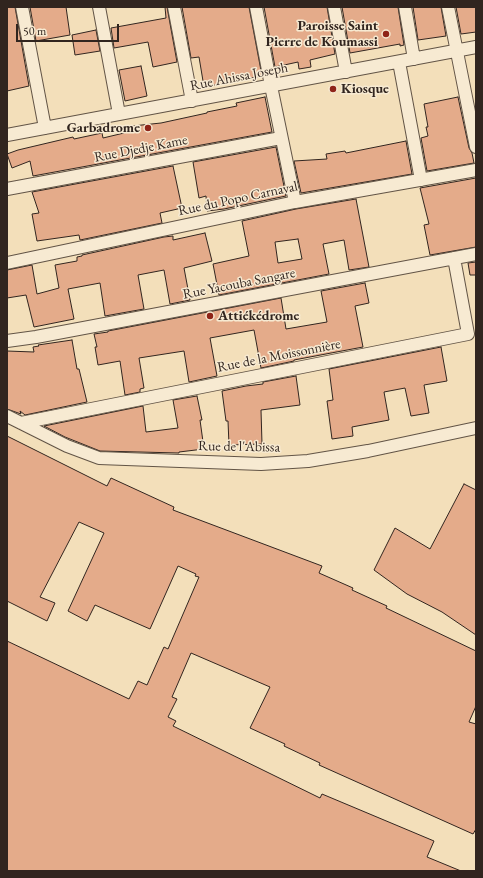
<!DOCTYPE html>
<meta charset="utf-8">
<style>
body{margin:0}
#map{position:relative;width:483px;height:878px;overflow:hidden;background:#f3dfba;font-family:"EB Garamond",serif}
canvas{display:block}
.frame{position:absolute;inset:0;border:8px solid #31251f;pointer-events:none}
.scale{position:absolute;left:16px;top:24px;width:103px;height:18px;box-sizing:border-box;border:2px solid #31251f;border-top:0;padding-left:5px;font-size:12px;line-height:14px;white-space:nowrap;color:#31251f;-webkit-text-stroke:3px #f7ead2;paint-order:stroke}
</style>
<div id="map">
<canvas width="483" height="878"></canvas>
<div class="frame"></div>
<div class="scale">50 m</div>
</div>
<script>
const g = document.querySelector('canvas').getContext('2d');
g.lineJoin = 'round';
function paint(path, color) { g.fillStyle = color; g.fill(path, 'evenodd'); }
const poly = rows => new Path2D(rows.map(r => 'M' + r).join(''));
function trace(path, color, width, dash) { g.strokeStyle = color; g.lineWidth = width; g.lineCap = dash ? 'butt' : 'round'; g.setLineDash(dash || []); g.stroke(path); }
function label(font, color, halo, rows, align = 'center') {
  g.font = font + ' "EB Garamond",serif'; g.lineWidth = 3; g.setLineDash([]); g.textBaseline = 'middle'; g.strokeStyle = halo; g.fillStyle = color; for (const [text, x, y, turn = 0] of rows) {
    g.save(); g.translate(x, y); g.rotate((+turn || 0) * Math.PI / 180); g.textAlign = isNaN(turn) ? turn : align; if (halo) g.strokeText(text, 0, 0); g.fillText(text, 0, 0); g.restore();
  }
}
const building = poly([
 [7,7,15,7,29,86,7,91,7,7],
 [30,7,66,7,70,35,36,41,30,7],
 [165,7,167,7,177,62,153,67,148,42,114,48,111,28,166,18,165,7],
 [182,7,249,7,262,76,204,87,199,57,191,58,182,7],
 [264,7,327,7,335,54,310,60,311,67,299,69,298,62,275,67,264,7],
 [342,7,398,7,404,45,400,46,400,44,350,53,342,7],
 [413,7,441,7,446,36,418,40,413,7],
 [456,7,476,7,476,32,461,34,456,7],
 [96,30,100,51,75,55,72,35,96,30],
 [141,66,147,96,125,101,119,70,141,66],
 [265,97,272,132,33,176,30,161,12,168,7,154,18,150,73,137,74,139,102,133,103,138,124,133,123,127,161,123,207,113,207,112,237,106,236,103,265,97],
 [458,97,469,148,472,153,474,163,427,171,421,138,428,136,426,127,428,127,424,104,458,97],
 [406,141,412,174,301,193,294,161,327,159,326,154,345,151,346,153,406,141],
 [276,147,286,196,224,209,207,211,206,196,199,198,193,162,276,147],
 [173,166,182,208,160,213,162,223,80,240,79,235,37,241,32,214,39,213,32,192,173,166],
 [476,178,476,247,430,255,424,225,429,224,420,188,476,178],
 [356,199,369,267,349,270,344,240,323,244,329,274,219,295,213,264,249,256,242,221,296,209,356,199],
 [298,239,302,259,278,263,275,242,298,239],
 [205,233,212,261,184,268,190,300,170,304,164,270,138,275,144,309,105,316,100,283,68,289,74,319,34,327,26,295,7,298,7,270,32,265,37,294,59,288,55,265,77,261,77,257,82,256,82,255,164,237,173,236,173,240,205,233],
 [476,262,476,275,470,275,468,263,476,262],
 [365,283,369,303,355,306,363,347,294,360,294,361,261,368,254,330,210,338,217,376,189,382,184,351,139,358,144,388,140,389,140,392,125,395,120,361,98,365,95,347,97,347,94,334,108,332,108,331,281,298,286,329,327,322,321,291,365,283],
 [72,340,77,369,79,369,87,402,25,415,20,411,21,414,7,409,7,351,34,352,33,347,39,346,38,345,72,340],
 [441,347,447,381,424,385,429,413,411,416,405,388,384,392,389,420,352,427,353,436,332,439,327,401,333,400,329,369,441,347],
 [296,376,300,405,261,410,262,444,229,445,228,421,226,421,222,391,246,386,263,384,263,382,296,376],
 [197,396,202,420,200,420,204,449,179,452,179,453,100,451,65,437,44,426,143,406,146,432,178,428,173,400,197,396],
 [7,436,107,486,111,478,174,507,173,510,322,566,319,573,353,588,352,590,387,606,386,608,476,651,476,706,469,722,476,724,476,829,473,834,319,765,320,763,284,746,285,744,250,728,270,687,191,653,172,697,177,699,168,717,176,721,173,726,320,798,322,794,434,841,427,857,461,871,7,871,7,641,129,699,138,681,147,685,164,647,168,649,199,577,195,576,196,574,178,566,150,629,95,605,87,621,68,611,104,533,79,522,40,597,55,603,47,621,7,601,7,436],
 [464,484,476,490,476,635,442,612,407,594,374,570,395,528,430,549,464,484]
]);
paint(building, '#e4ab8a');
trace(building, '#31251f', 1);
const minor = poly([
 [22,7,45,128],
 [99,7,119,114],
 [174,7,192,101],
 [256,7,271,86,295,202],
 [334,7,346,72],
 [405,7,414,59],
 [448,7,476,147],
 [399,62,421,180],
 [7,135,476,47],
 [7,189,281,138],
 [7,263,295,202,476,170],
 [7,341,36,337,476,254],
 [7,416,67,446,99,458,261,464,308,461,368,451,476,428],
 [21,423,468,334,454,258]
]);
trace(minor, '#625446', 14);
trace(minor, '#f7ead2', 12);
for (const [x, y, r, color] of [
 [386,34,4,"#8f2418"],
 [333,89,4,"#8f2418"],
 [148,128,4,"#8f2418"],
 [210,316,4,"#8f2418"]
]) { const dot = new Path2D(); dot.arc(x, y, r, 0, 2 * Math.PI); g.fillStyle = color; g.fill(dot); trace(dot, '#f7ead2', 1.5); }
label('bold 14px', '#31251f', '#f7ead2', [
 ["Paroisse Saint",378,26],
 ["Pierre de Koumassi",378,42],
 ["Kiosque",341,89,"left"],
 ["Garbadrome",140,128],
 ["Attiékédrome",218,316,"left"]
], 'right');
label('14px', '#31251f', '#f7ead2', [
 ["Rue Ahissa Joseph",239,77,-11],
 ["Rue Djedje Kame",141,149,-11],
 ["Rue du Popo Carnaval",238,199,-12],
 ["Rue Yacouba Sangare",239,284,-11],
 ["Rue de la Moissonnière",279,356,-11],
 ["Rue de l'Abissa",239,447,1]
]);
</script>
